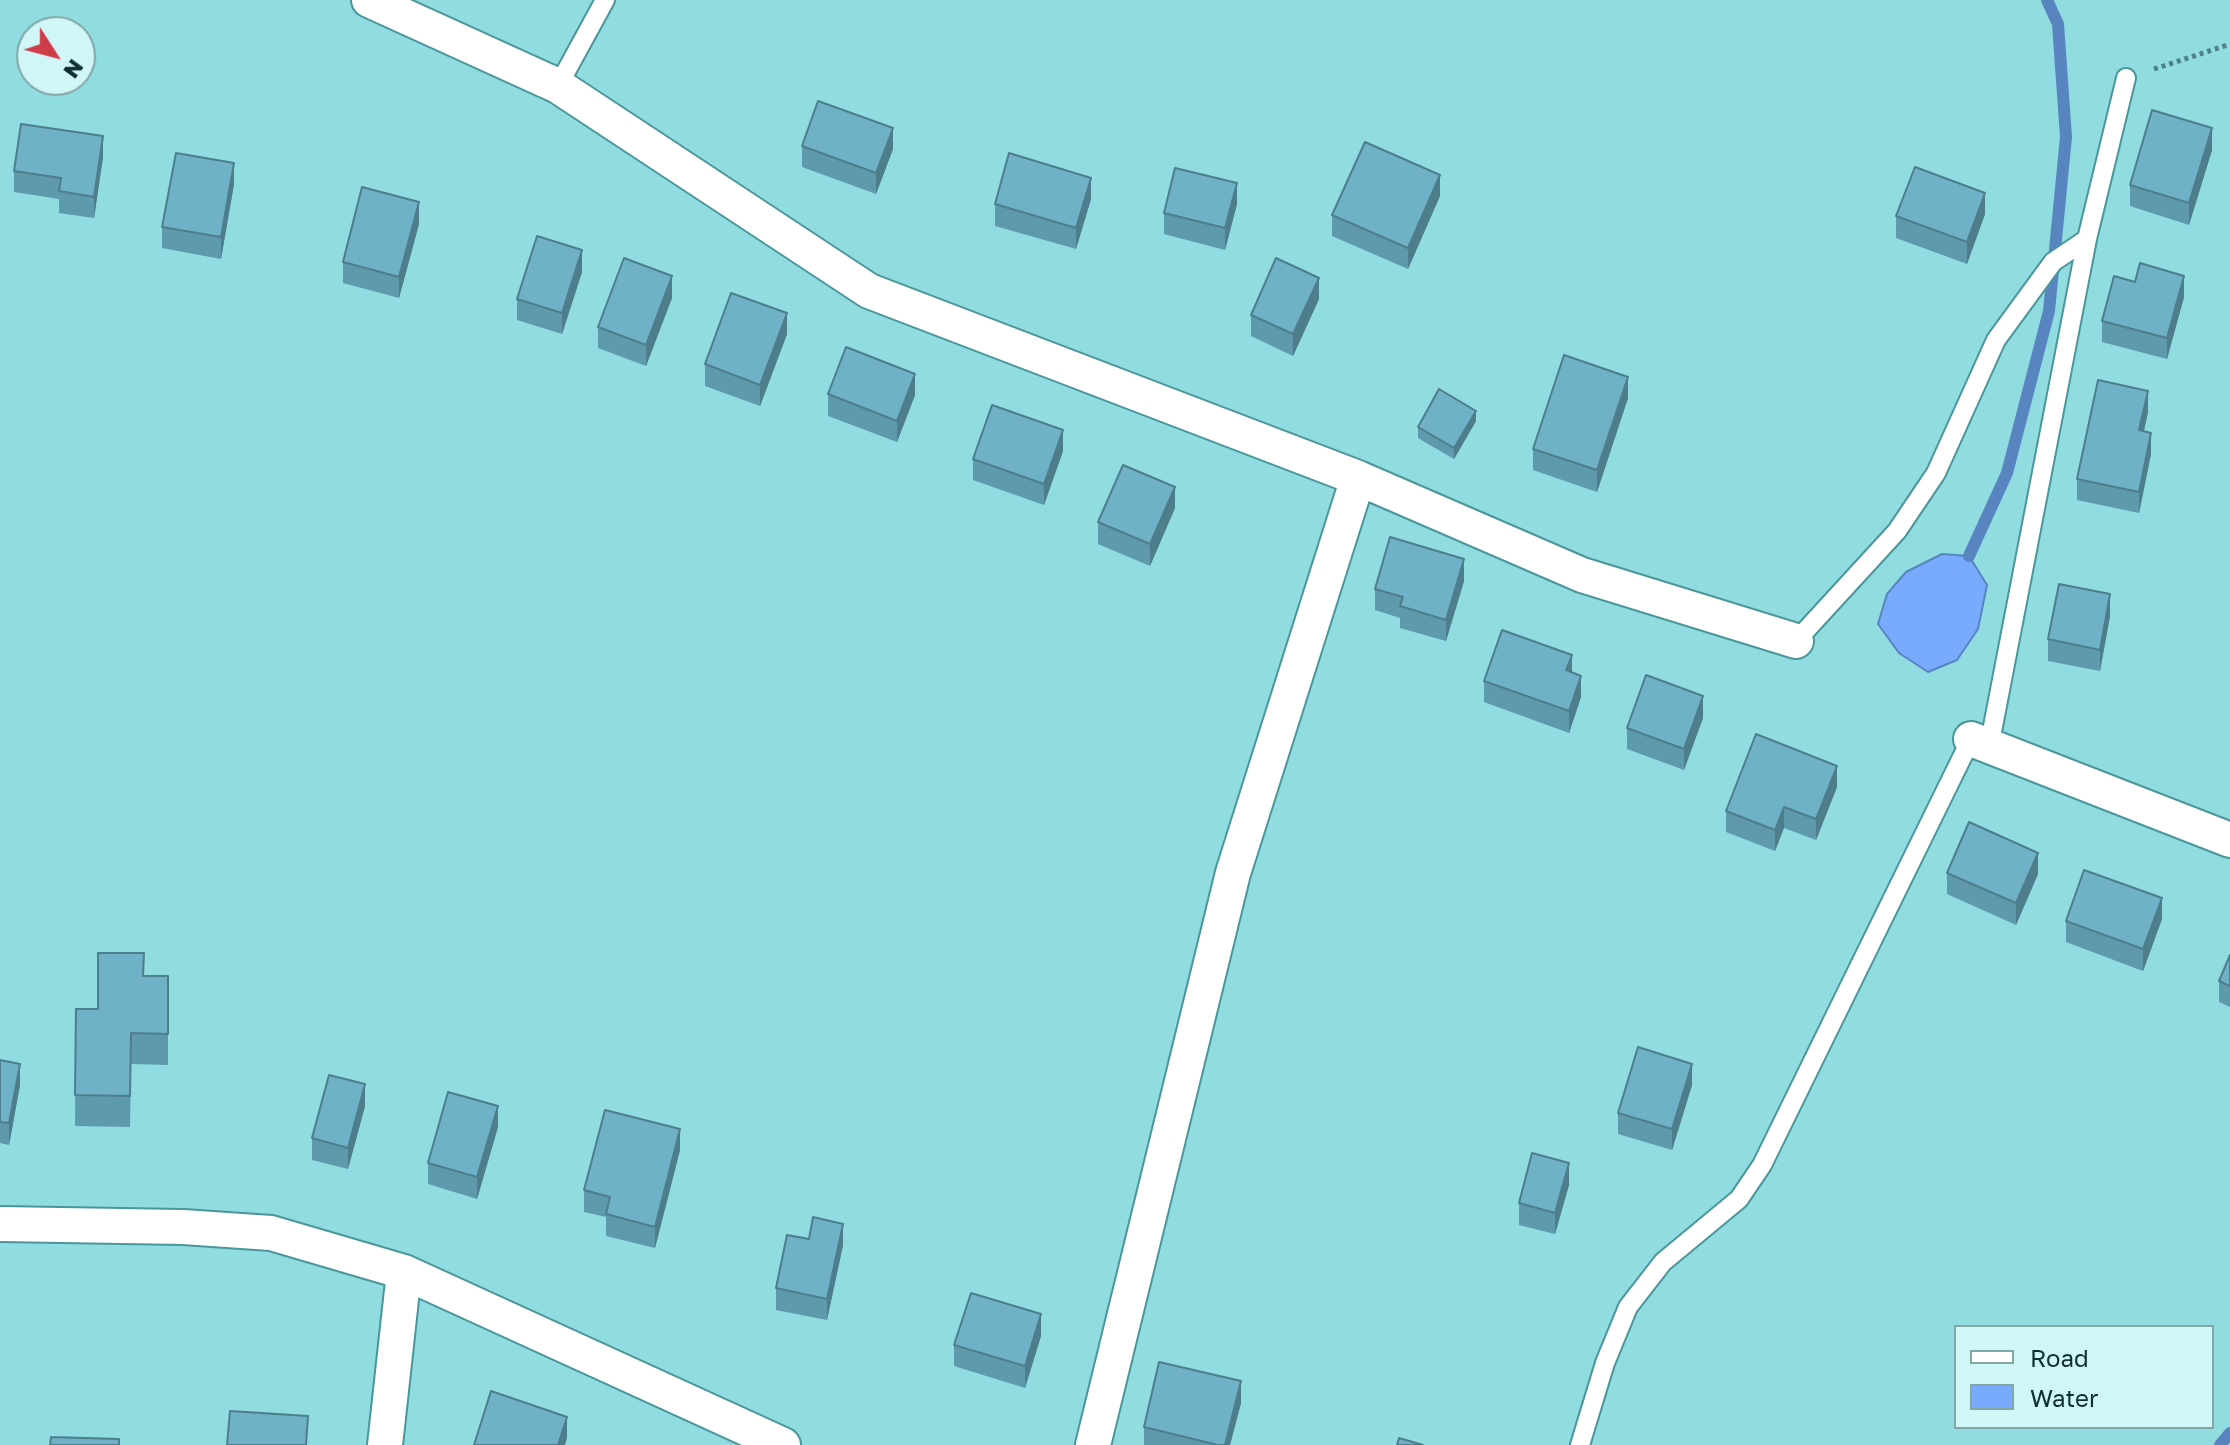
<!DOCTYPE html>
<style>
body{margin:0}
#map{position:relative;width:2230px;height:1445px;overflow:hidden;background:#90dce0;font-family:"Golos Text",sans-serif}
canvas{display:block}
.legend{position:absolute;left:1954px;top:1325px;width:260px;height:104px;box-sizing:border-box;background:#d1f6f7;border:2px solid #83a6a7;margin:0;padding:10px 14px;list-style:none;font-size:24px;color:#0e2e30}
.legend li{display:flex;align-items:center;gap:16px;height:40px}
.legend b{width:40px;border:2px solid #83a6a7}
.north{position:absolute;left:16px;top:16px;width:80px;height:80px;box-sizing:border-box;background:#d1f6f7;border:2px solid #83a6a7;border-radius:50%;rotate:126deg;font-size:22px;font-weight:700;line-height:32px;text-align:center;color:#0e2e30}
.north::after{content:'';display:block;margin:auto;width:28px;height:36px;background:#cc3c49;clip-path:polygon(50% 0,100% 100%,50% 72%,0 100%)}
</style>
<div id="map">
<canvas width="2230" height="1445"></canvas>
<ul class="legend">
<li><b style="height:10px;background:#fff"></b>Road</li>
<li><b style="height:22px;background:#78aafd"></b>Water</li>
</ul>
<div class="north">N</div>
</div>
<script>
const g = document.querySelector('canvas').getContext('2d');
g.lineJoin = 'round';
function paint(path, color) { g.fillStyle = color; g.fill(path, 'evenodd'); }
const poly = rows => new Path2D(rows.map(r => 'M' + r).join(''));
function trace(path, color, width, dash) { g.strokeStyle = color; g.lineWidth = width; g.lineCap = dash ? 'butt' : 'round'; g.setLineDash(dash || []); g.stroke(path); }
const water = poly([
 [1942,554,1969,556,1987,585,1978,629,1957,660,1928,672,1899,653,1878,624,1887,594,1906,572,1942,554]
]);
paint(water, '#78aafd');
trace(water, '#5885c0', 2);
trace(poly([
 [1969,556,2007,473,2049,311,2066,137,2058,24,2047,0],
 [2220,1445,2230,1433]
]), '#5885c0', 12);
const lane = poly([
 [558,86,605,0],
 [1796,641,1897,531,1936,473,1996,340,2053,262,2087,239],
 [1989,747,2087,239,2126,78],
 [1580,1445,1605,1363,1628,1307,1663,1262,1739,1199,1762,1165,1971,739]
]);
const street = poly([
 [369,0,558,86,869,291,1358,478,1233,873,1093,1445],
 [1358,478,1582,575,1796,641],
 [1971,739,2230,840],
 [0,1224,183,1227,271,1233,404,1272,783,1445],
 [385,1445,404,1272]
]);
trace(lane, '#4a969a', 22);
trace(street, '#4a969a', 38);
trace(poly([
 [2154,69,2230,44]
]), '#4e8386', 5, [4, 4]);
trace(lane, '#fff', 18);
trace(street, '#fff', 34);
paint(poly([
 [802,146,893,149,876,194,802,167],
 [2212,150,2189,225,2130,206,2130,185],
 [103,157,94,218,59,213,59,199,14,192,14,171],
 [234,184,221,259,162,248,162,227],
 [1440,196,1408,269,1332,236,1332,215],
 [1091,199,1076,249,995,226,995,204],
 [1237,204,1225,250,1164,234,1164,213],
 [1985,214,1967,264,1896,238,1896,216],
 [419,224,399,298,343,283,343,262],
 [582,272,562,334,517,320,517,299],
 [2184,297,2167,359,2102,342,2102,321],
 [672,298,646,366,598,348,598,327],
 [1319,299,1293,356,1251,336,1251,315],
 [787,334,760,406,705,386,705,364],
 [828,394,915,395,897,442,828,416],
 [1628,398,1597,492,1533,470,1533,449],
 [2148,412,2144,431,2151,454,2139,513,2077,500,2077,479],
 [1476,421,1454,459,1418,438,1418,427],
 [1063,451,1044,505,973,480,973,459],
 [1175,508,1150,566,1098,544,1098,522],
 [1464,581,1446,641,1400,628,1400,618,1375,610,1375,589],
 [2110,616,2100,671,2048,661,2048,639],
 [1572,673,1581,697,1569,733,1484,702,1484,681],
 [1703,718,1684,770,1627,749,1627,728],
 [1837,787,1816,840,1784,828,1775,851,1726,832,1726,811],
 [1947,873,2038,874,2016,925,1947,894],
 [2162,919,2143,971,2066,942,2066,921],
 [2230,955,2230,1007,2219,1002,2219,981],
 [144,976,168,976,168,1065,131,1064,130,1127,75,1126,76,1009,98,1009],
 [0,1060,20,1085,9,1145,0,1143],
 [1692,1085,1672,1150,1618,1134,1618,1113],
 [365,1106,348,1169,312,1160,312,1138],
 [498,1127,477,1199,428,1184,428,1163],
 [680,1150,655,1248,606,1236,606,1217,584,1212,584,1190],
 [1569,1185,1555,1234,1519,1225,1519,1203],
 [809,1239,843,1245,827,1320,776,1310,776,1288],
 [1041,1336,1025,1388,954,1366,954,1345],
 [1241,1403,1230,1445,1144,1445,1144,1427]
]), '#5f99ac');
paint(poly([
 [893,128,893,149,876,194,876,173],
 [2212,128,2212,150,2189,225,2189,203],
 [103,136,103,157,94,218,94,197],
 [234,163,234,184,221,259,221,237],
 [1440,175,1440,196,1408,269,1408,248],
 [1091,178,1091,199,1076,249,1076,228],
 [1237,183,1237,204,1225,250,1225,228],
 [1985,193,1985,214,1967,264,1967,242],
 [419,202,419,224,399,298,399,277],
 [582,250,582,272,562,334,562,313],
 [672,276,672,298,646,366,646,345],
 [2184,276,2184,297,2167,359,2167,338],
 [1319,278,1319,299,1293,356,1293,334],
 [787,313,787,334,760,406,760,385],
 [915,374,915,395,897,442,897,421],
 [1628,377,1628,398,1597,492,1597,470],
 [2148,391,2148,412,2139,452,2139,430],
 [1476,411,1476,421,1454,459,1454,448],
 [1063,430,1063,451,1044,505,1044,484],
 [2151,433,2151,454,2139,513,2139,492],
 [1175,487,1175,508,1150,566,1150,544],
 [1464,559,1464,581,1446,641,1446,620],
 [2110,594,2110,616,2100,671,2100,650],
 [1572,655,1572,676,1566,670],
 [1581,676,1581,697,1569,733,1569,711],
 [1703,696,1703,718,1684,770,1684,749],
 [1837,766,1837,787,1816,840,1816,819],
 [1784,807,1784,828,1775,851,1775,830],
 [2038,853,2038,874,2016,925,2016,903],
 [2162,898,2162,919,2143,971,2143,949],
 [20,1064,20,1085,9,1145,9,1123],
 [1692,1064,1692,1085,1672,1150,1672,1129],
 [365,1084,365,1106,348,1169,348,1148],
 [498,1106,498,1127,477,1199,477,1177],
 [680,1129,680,1150,655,1248,655,1227],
 [1569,1163,1569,1185,1555,1234,1555,1213],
 [843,1224,843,1245,827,1320,827,1299],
 [1041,1314,1041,1336,1025,1388,1025,1366],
 [1241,1381,1241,1403,1230,1445,1225,1445],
 [567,1417,567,1438,565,1445,558,1445]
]), '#4e7d8c');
const building = poly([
 [818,101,893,128,876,173,802,146,818,101],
 [2152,110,2212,128,2189,203,2130,185,2152,110],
 [21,124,103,136,94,197,59,191,61,178,14,171,21,124],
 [1365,142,1440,175,1408,248,1332,215,1365,142],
 [176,153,234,163,221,237,162,227,176,153],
 [1009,153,1091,178,1076,228,995,204,1009,153],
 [1915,167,1985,193,1967,242,1896,216,1915,167],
 [1175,168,1237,183,1225,228,1164,213,1175,168],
 [362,187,419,202,399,277,343,262,362,187],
 [537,236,582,250,562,313,517,299,537,236],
 [624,258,672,276,646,345,598,327,624,258],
 [1276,258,1319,278,1293,334,1251,315,1276,258],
 [2140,263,2184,276,2167,338,2102,321,2114,276,2135,282,2140,263],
 [731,293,787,313,760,385,705,364,731,293],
 [846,347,915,374,897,421,828,394,846,347],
 [1564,355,1628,377,1597,470,1533,449,1564,355],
 [2098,380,2148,391,2139,430,2151,433,2139,492,2077,479,2098,380],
 [1439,389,1476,411,1454,448,1418,427,1439,389],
 [992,405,1063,430,1044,484,973,459,992,405],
 [1123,465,1175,487,1150,544,1098,522,1123,465],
 [1390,537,1464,559,1446,620,1400,606,1403,597,1375,589,1390,537],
 [2059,584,2110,594,2100,650,2048,639,2059,584],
 [1502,630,1572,655,1566,670,1581,676,1569,711,1484,681,1502,630],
 [1646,675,1703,696,1684,749,1627,728,1646,675],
 [1756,734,1837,766,1816,819,1784,807,1775,830,1726,811,1756,734],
 [1969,822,2038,853,2016,903,1947,873,1969,822],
 [2084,870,2162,898,2143,949,2066,921,2084,870],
 [98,953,144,953,143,976,168,976,168,1034,131,1033,130,1096,75,1095,76,1009,98,1009,98,953],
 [2230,955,2230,986,2219,981,2230,955],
 [1638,1047,1692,1064,1672,1129,1618,1113,1638,1047],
 [0,1060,20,1064,9,1123,0,1122,0,1060],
 [329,1075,365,1084,348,1148,312,1138,329,1075],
 [448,1092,498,1106,477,1177,428,1163,448,1092],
 [605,1110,680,1129,655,1227,606,1214,610,1197,584,1190,605,1110],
 [1532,1153,1569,1163,1555,1213,1519,1203,1532,1153],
 [813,1217,843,1224,827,1299,776,1288,787,1235,809,1239,813,1217],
 [971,1293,1041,1314,1025,1366,954,1345,971,1293],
 [1159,1362,1241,1381,1225,1445,1218,1445,1144,1427,1159,1362],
 [491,1391,567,1417,558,1445,474,1445,491,1391],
 [230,1411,308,1416,306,1445,227,1445,230,1411],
 [51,1437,119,1439,119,1445,50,1445,51,1437],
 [1399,1438,1423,1445,1397,1445,1399,1438]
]);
paint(building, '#6fb2c8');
trace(building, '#4e7d8c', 2);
</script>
